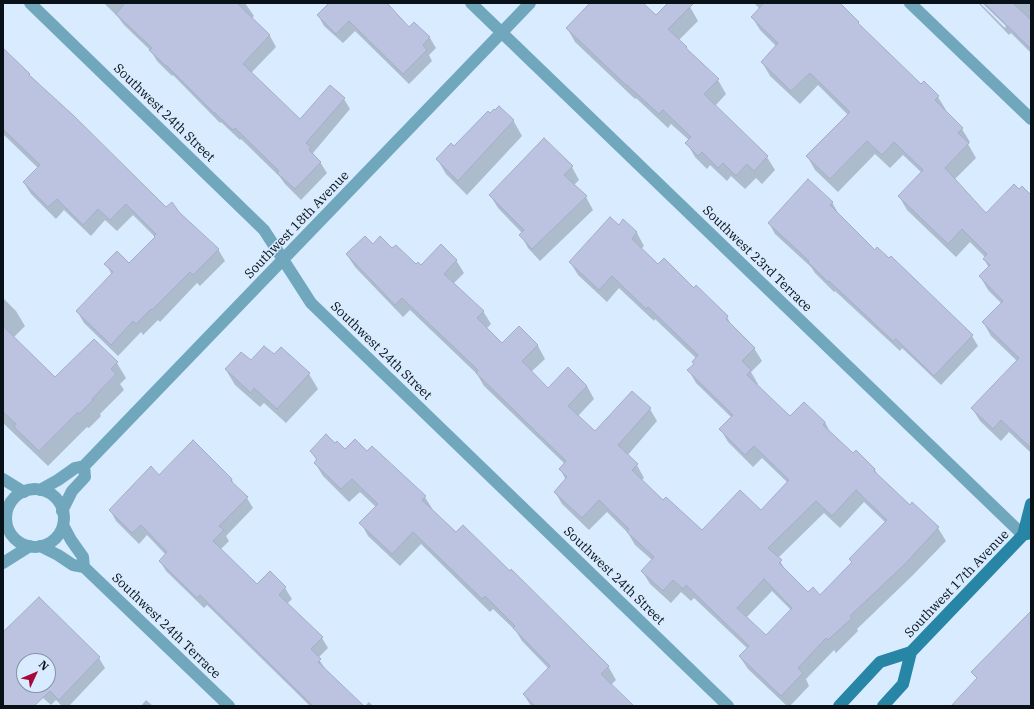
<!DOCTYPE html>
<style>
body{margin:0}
#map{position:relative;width:1034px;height:709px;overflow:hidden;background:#d8ebff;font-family:"IBM Plex Serif",serif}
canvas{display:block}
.frame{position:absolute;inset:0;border:4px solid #081018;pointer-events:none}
.north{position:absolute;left:16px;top:653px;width:40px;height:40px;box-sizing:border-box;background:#d8ebff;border:1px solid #8593a3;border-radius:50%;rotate:46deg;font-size:11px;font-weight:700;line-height:16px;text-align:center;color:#081018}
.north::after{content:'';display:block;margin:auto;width:14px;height:18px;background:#a50b38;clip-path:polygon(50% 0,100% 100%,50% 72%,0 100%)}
</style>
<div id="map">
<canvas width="1034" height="709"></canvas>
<div class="frame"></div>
<div class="north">N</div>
</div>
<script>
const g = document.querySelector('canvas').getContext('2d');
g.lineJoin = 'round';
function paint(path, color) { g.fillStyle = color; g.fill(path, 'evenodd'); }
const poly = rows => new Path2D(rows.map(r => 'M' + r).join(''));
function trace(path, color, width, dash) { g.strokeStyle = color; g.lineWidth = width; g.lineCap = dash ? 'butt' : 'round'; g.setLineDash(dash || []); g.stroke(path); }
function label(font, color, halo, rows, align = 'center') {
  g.font = font + ' "IBM Plex Serif",serif'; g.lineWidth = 3; g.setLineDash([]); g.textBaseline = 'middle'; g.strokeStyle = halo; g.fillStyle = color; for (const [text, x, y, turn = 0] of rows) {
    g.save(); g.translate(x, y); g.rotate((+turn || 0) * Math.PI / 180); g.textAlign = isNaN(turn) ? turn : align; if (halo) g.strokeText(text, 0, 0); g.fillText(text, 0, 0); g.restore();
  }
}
paint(poly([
 [104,3,245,3,254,16,252,18,270,36,276,47,251,73,300,121,344,99,350,109,313,153,320,162,327,173,301,200,285,184,280,177,241,139,240,140,221,122,220,123,173,75,172,76,157,61,151,51,124,25,118,17],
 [325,3,386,3,409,29,415,23,430,38,436,48,429,55,432,61,409,84,355,31,343,43,324,26,318,15,328,5],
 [592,3,641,3,656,17,669,3,686,3,690,7,698,21,679,40,686,48,690,54,718,80,726,94,715,106,767,157,775,170,762,184,756,178,745,189,731,176,727,181,710,165,707,169,695,157,687,143,689,140,671,124,668,128,636,98,635,99,575,42,567,28],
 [754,3,839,3,860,26,922,86,924,83,938,97,946,110,945,112,962,129,970,142,968,144,976,158,954,180,986,215,1019,190,1031,197,1031,453,1009,432,1001,441,980,421,972,408,1017,361,991,336,983,322,1002,304,988,290,980,276,989,268,984,259,985,257,970,242,956,257,907,210,899,196,922,173,903,155,890,168,875,154,838,192,815,170,807,156,848,115,818,85,800,104,770,76,762,62,776,46,760,30,752,17,760,9],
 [978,3,980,3,1005,28,1006,26,982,3,1031,3,1031,53,1011,33,1009,35],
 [3,49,166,208,178,212,218,249,225,261,200,286,197,283,160,322,158,320,143,335,141,332,118,356,84,323,77,311,112,275,106,264,129,264,156,238,133,215,117,231,105,220,91,236,64,210,56,219,31,194,24,183,38,168,3,134],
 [513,120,522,136,467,195,446,174,437,159,454,147],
 [572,167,579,180,574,185,586,197,593,210,540,261,528,248,521,235,522,233,498,208,490,195],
 [832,202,838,213,837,214,875,252,889,260,891,257,972,336,978,346,941,385,902,348,900,351,835,291,834,292,815,273,811,267,775,234,769,223],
 [623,221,637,233,644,246,641,249,658,266,694,289,727,317,733,328,754,348,762,361,751,372,758,384,757,385,790,418,825,422,831,434,853,455,856,452,875,470,879,477,910,506,912,503,938,528,946,541,912,576,857,629,858,631,836,653,834,650,806,679,809,686,790,706,787,706,748,669,740,657,748,649,694,598,691,601,681,592,671,603,650,584,642,571,652,560,635,545,628,533,607,512,589,530,562,504,555,492,566,480,560,469,565,464,484,386,477,374,410,310,403,317,355,267,347,255,373,246,392,249,416,266,421,266,456,260,464,273,453,284,483,311,491,324,486,329,502,344,519,327,538,346,545,359,531,372,548,389,587,386,594,399,578,416,595,432,650,409,657,421,627,456,637,465,644,478,641,481,663,501,702,531,761,511,788,483,762,458,753,467,728,442,721,430,732,418,696,383,689,371,695,364,697,359,655,319,654,321,619,288,607,302,578,275,570,262,619,226],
 [864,502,886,523,853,563,820,596,808,594,788,574,778,558,824,513,840,528],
 [772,591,791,610,766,636,746,618],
 [3,298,16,311,25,326,13,338,55,378,94,340,117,363,126,378,120,384,124,390,100,414,101,416,89,428,87,427,48,466,3,423],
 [251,362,309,374,318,389,286,423,264,403,260,407,235,385,226,370],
 [193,442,232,480,235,487,247,498,253,508,226,536,229,541,220,550,257,586,270,573,285,588,292,599,287,604,322,638,328,648,318,658,326,670,362,706,310,706,207,605,204,608,166,571,160,561,166,555,147,535,139,544,116,521,110,510,159,476],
 [335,444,345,451,367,453,425,497,433,510,432,511,608,666,616,680,611,685,633,706,531,706,524,695,549,669,522,641,516,631,493,609,490,612,421,544,400,566,368,536,361,523,376,507,360,492,349,502,323,476,315,463,317,461,311,451],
 [3,634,99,658,105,668,69,706,62,706,56,700,51,705,42,697,34,706,3,706],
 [24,661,48,661,48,685,24,685],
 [146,700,153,706,141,706],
 [369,702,373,706,365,706]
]), '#0003');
const building = poly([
 [125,3,237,3,270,35,243,64,300,119,330,85,345,98,306,143,311,147,309,150,321,162,295,189,277,173,279,171,235,128,233,130,214,112,214,113,166,65,166,66,149,50,152,48,116,14,125,3],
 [329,3,387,3,409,27,414,22,430,37,423,45,427,50,403,74,349,21,336,34,317,15,329,3],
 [590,3,643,3,656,15,668,3,694,3,668,29,687,47,686,48,719,79,704,94,768,156,754,171,747,164,736,176,723,163,718,168,702,152,698,156,685,143,691,137,663,110,659,114,627,85,626,85,566,28,590,3],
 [764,3,840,3,859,22,858,23,921,84,924,81,939,96,935,100,963,128,958,133,969,143,945,168,986,213,1014,184,1019,189,1022,186,1031,195,1031,448,1001,420,993,429,971,408,1019,358,982,322,1003,301,979,276,990,265,983,259,987,254,962,229,948,244,898,196,923,170,894,142,882,155,867,141,830,179,806,156,850,112,810,73,791,91,761,62,778,43,751,17,764,3],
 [984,3,1013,3,1031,20,1031,49,984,3],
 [3,48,30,74,29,75,73,115,166,207,172,202,179,212,219,249,193,275,190,272,152,310,151,309,136,324,133,321,111,345,76,311,113,272,104,264,117,251,129,263,155,237,154,236,156,234,126,204,110,220,98,209,83,225,57,199,48,207,23,182,40,165,3,129,3,48],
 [499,106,514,120,458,181,436,159,451,143,454,146,488,111,490,113,494,109,495,110,499,106],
 [544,138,573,166,564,175,587,196,532,249,519,235,524,230,489,195,544,138],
 [808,179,833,202,830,205,875,250,877,247,889,258,891,256,973,335,934,376,896,339,893,341,829,281,828,282,808,262,809,261,768,223,808,179],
 [610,217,619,225,623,219,637,232,632,239,658,264,664,258,694,288,696,285,728,316,726,319,755,348,742,361,751,370,747,375,790,416,804,402,825,422,823,425,853,453,856,450,875,469,874,471,910,505,912,502,939,527,905,564,850,616,852,618,828,640,826,638,798,668,803,673,781,696,739,656,749,646,686,585,683,589,673,580,663,591,641,571,654,557,627,532,629,529,599,500,582,518,554,492,567,477,559,469,566,461,476,373,478,370,402,298,395,305,346,254,365,236,373,244,380,236,392,248,396,245,416,264,418,262,421,265,441,244,457,260,444,274,484,311,477,318,502,343,519,326,538,345,522,361,548,388,568,367,587,386,568,406,595,431,632,391,651,408,618,445,638,464,632,470,663,500,666,497,702,530,740,490,761,510,789,480,754,446,745,455,719,429,733,415,687,370,694,364,692,362,698,355,648,307,646,309,612,276,599,290,569,262,610,217],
 [856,490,887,520,849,559,852,562,820,595,813,587,808,592,779,563,782,560,768,548,816,501,832,516,856,490],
 [764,579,792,608,766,635,737,608,764,579],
 [3,326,55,377,94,339,118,362,111,369,116,374,92,399,93,400,79,414,78,412,39,451,14,427,16,424,3,412,3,326],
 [264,346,274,354,281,347,310,373,277,409,254,388,251,393,225,369,241,352,251,360,264,346],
 [326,434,335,443,337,441,345,449,355,439,367,451,372,446,426,496,422,500,456,532,463,525,510,571,511,569,609,666,601,674,634,706,535,706,523,694,550,666,513,628,515,626,485,596,482,599,413,532,392,554,359,523,378,504,352,479,341,489,314,463,317,459,310,451,326,434],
 [193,440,232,479,231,481,248,497,219,526,224,530,213,541,257,584,270,571,286,587,279,595,323,637,311,649,321,659,318,662,364,706,313,706,200,595,197,598,159,561,167,552,141,525,132,533,109,510,151,466,159,475,193,440],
 [39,597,100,657,59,700,50,691,34,706,3,706,3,632,39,597],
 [24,661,48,661,48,685,24,685,24,661],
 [1031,611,1031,706,951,706,977,678,971,672,1031,611]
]);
paint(building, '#bbc3e0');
trace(building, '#a5acc9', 1);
trace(poly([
 [30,3,264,230,311,303,728,706],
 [471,3,1023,535],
 [910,3,1031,119],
 [3,479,24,492],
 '6 518a29 29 0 1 1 58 0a29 29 0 1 1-58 0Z',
 [40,490,58,480,75,468,84,466,530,3],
 [62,511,72,491,85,477,84,466],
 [63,525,71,540,83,557,84,567,229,706],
 [40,546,58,555,73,565,84,567],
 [3,563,30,546]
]), '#71a7bc', 12);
trace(poly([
 [1023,535,1031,504],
 [839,706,880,662,911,652,1023,535,1031,533],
 [883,706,903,684,911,652]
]), '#2785a5', 12);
label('13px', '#081018', '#d8ebff', [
 ["Southwest 24th Street",164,113,44],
 ["Southwest 18th Avenue",297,225,-46],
 ["Southwest 23rd Terrace",757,259,44],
 ["Southwest 24th Street",381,351,44],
 ["Southwest 24th Street",614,576,44],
 ["Southwest 17th Avenue",957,584,-46],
 ["Southwest 24th Terrace",166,626,44]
]);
</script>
